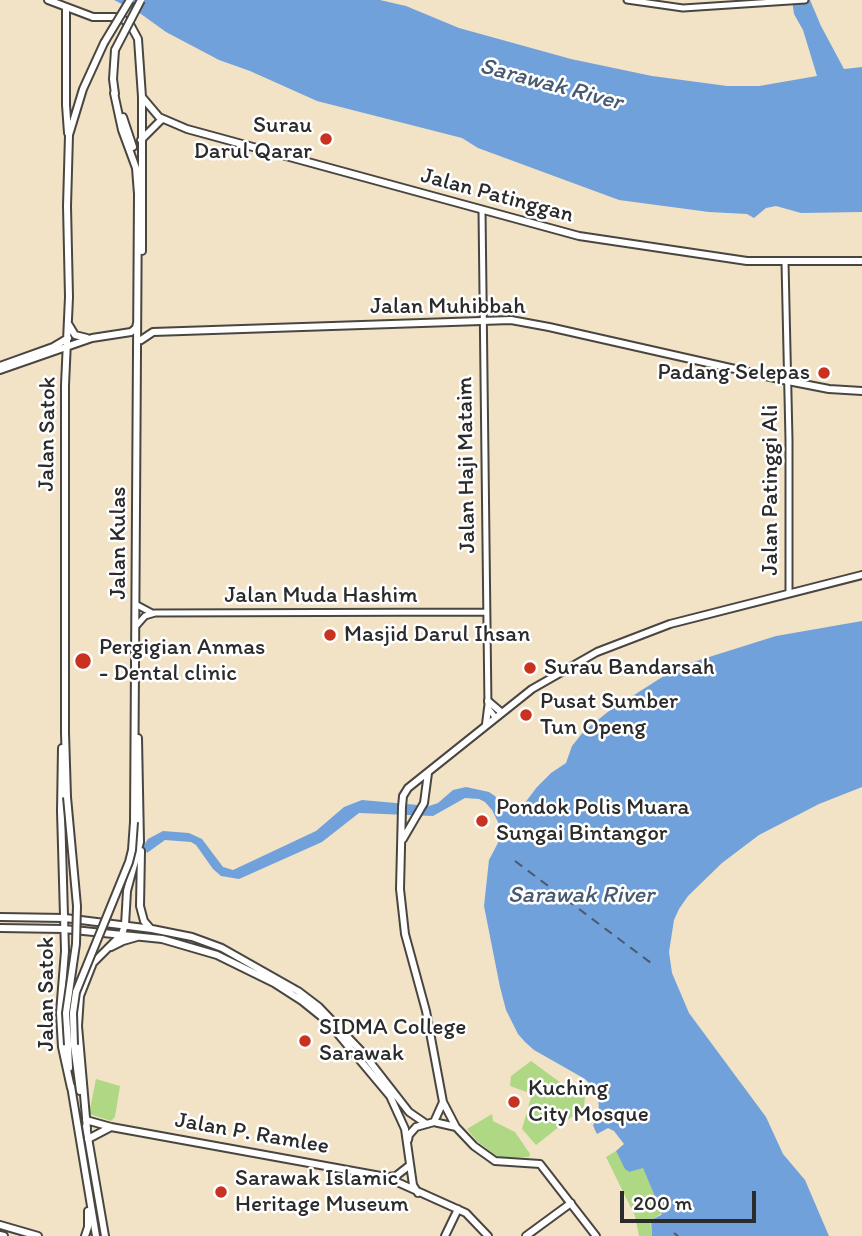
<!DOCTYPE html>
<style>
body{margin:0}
#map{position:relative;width:862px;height:1236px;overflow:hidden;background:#f2e2c6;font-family:Itim,sans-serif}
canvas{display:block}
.scale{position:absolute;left:620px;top:1191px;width:136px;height:32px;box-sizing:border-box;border:4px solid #2b2b2b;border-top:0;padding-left:9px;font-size:21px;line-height:24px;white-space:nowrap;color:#2b2b2b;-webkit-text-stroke:5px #fff;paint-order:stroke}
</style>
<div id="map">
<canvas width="862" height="1236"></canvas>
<div class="scale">200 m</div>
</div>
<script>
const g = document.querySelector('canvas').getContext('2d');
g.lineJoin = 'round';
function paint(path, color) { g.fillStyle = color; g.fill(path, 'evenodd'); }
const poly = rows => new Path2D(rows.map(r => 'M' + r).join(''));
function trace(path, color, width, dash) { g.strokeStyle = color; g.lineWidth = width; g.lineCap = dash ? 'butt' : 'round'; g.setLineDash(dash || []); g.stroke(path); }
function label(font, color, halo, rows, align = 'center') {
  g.font = font + ' Itim,sans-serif'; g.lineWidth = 5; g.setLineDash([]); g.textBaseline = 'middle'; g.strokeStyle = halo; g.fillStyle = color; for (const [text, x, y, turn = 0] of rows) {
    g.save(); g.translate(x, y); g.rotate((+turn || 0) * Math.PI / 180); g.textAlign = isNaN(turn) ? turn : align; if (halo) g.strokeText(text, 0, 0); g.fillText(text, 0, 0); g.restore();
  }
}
paint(poly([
 [531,1061,561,1083,580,1087,585,1095,584,1107,536,1145,522,1129,532,1094,510,1086,511,1076],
 [96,1079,120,1086,115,1117,111,1121,89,1114],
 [492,1114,493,1121,515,1132,530,1154,529,1157,499,1158,477,1141,467,1129],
 [616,1151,628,1172,643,1167,662,1213,650,1221,652,1236,639,1236,635,1216,606,1157]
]), '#aed883');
paint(poly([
 [114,0,380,0,406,6,459,28,571,59,652,76,727,86,759,86,817,76,803,30,794,14,792,0,810,0,821,26,844,69,862,67,862,212,801,213,776,206,766,208,754,218,747,214,709,212,619,200,478,148,462,138,317,101,250,71,219,60,166,32,141,14],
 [862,621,862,787,819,804,759,835,722,863,688,896,679,909,674,920,669,952,672,973,689,1013,766,1117,783,1154,805,1180,829,1236,652,1236,651,1220,661,1215,662,1213,643,1168,629,1172,625,1169,616,1151,624,1144,614,1131,608,1128,597,1134,595,1130,593,1125,597,1120,599,1111,598,1092,585,1079,534,1050,525,1042,518,1034,506,1010,500,987,484,906,489,860,501,837,498,822,492,810,485,802,479,799,465,798,433,816,359,813,322,842,239,879,221,876,213,869,196,845,191,842,165,840,147,853,143,846,148,839,163,831,189,833,202,839,223,867,233,870,316,831,344,807,362,800,429,806,438,803,453,790,466,787,489,792,495,796,506,812,518,812,537,787,551,773,566,763,572,746,584,731,609,711,667,674,690,663,776,636]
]), '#71a1db');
trace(poly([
 [515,861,651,963],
 [674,1233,678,1236]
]), '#475a71', 2, [9, 7]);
const minor = poly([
 [627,0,683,8,805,0],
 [482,210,488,708,495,717],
 [785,262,789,440,789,593],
 [137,605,152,613],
 [137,625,145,616,155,613,486,612]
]);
const major = poly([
 [48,0,93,17,115,17,124,20,131,26,138,39,142,97,142,251],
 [66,7,66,105,68,133],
 [114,93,122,130,136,168,138,194,134,822],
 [115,94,113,79,115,50],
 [142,97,159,117,187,129,579,236,747,261,862,261],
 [123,117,133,147],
 [141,140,162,119],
 [69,325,75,335,87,338],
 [141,340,153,332,511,320,549,327,788,381,829,389,862,391],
 [0,366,53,347,68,338],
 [0,370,92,338,131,332,136,328,137,323],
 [488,701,501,712],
 [486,724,488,708],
 [62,748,61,811,65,951,60,1013,62,1047,71,1088],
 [67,797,65,733,65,385,69,297,67,206,69,135,83,89,104,43],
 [403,839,424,803,428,773],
 [141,851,140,906,144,921,150,928],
 [0,917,65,918,152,929,192,937,222,948,298,991,319,1007,363,1053,409,1112,425,1123],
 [0,928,64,929,162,939,217,955,274,983,302,1001,328,1022,390,1096,405,1129,413,1185,418,1193],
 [111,947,123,941,137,937],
 [68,1045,69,1068],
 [74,1045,80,1091],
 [71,1086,96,1236],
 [86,1120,111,1127,386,1177,466,1213,488,1236],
 [434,1122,456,1127,474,1146,495,1161,540,1164,596,1236],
 [86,1126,105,1236],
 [456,1127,443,1102,426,1011,405,934,400,889,402,807,403,796,408,788,532,689,597,652,670,624,862,575],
 [87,1129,78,1026,80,996,93,963,122,934,125,925,127,891,140,842,138,738],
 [88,1139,111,1127],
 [408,1140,409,1135,416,1127,434,1122,443,1102],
 [388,1177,396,1176,410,1165],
 [0,1225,38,1236],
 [0,1235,4,1236],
 [85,1236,88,1227,88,1211],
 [445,1236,458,1209],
 [526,1236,571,1203]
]);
trace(minor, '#494642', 9);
trace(major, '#494642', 10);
trace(minor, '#fff', 5);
trace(major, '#fff', 6);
const majorBridge = poly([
 [104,43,130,0],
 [115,50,141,0],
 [67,797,77,906,76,944,66,1013,68,1045],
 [74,1045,73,1013,76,992,129,862,132,850,134,822]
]);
trace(majorBridge, '#494642', 10, []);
trace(majorBridge, '#fff', 6);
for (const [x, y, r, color] of [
 [326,139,7,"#c8321e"],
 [824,373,7,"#c8321e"],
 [330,635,7,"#c8321e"],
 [83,661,9,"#c8321e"],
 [530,668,7,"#c8321e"],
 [526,715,7,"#c8321e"],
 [482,821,7,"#c8321e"],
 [305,1041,7,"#c8321e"],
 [514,1102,7,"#c8321e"],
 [221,1192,7,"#c8321e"]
]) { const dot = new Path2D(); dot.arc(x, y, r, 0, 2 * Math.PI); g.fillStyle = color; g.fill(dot); trace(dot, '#fff', 2.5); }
label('23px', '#2b2b2b', '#fff', [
 ["Surau",312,126,"right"],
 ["Darul Qarar",312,152,"right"],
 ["Padang Selepas",810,373,"right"],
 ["Masjid Darul Ihsan",344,635],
 ["Pergigian Anmas",99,648],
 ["- Dental clinic",99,674],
 ["Surau Bandarsah",544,668],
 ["Pusat Sumber",540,702],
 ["Tun Openg",540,728],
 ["Pondok Polis Muara",496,808],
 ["Sungai Bintangor",496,834],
 ["SIDMA College",319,1028],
 ["Sarawak",319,1054],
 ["Kuching",528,1089],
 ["City Mosque",528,1115],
 ["Sarawak Islamic",235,1179],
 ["Heritage Museum",235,1205]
], 'left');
label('23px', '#2b2b2b', '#fff', [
 ["Jalan Patinggan",497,196,15],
 ["Jalan Muhibbah",448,307],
 ["Jalan Satok",48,434,-89],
 ["Jalan Haji Mataim",467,465,-91],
 ["Jalan Patinggi Ali",771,490,-90],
 ["Jalan Kulas",119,543,-90],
 ["Jalan Muda Hashim",321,596],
 ["Jalan Satok",47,994,-90],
 ["Jalan P. Ramlee",252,1134,10]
]);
label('italic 24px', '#475a71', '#fff', [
 ["Sarawak River",551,85,15],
 ["Sarawak River",581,896]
]);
</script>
